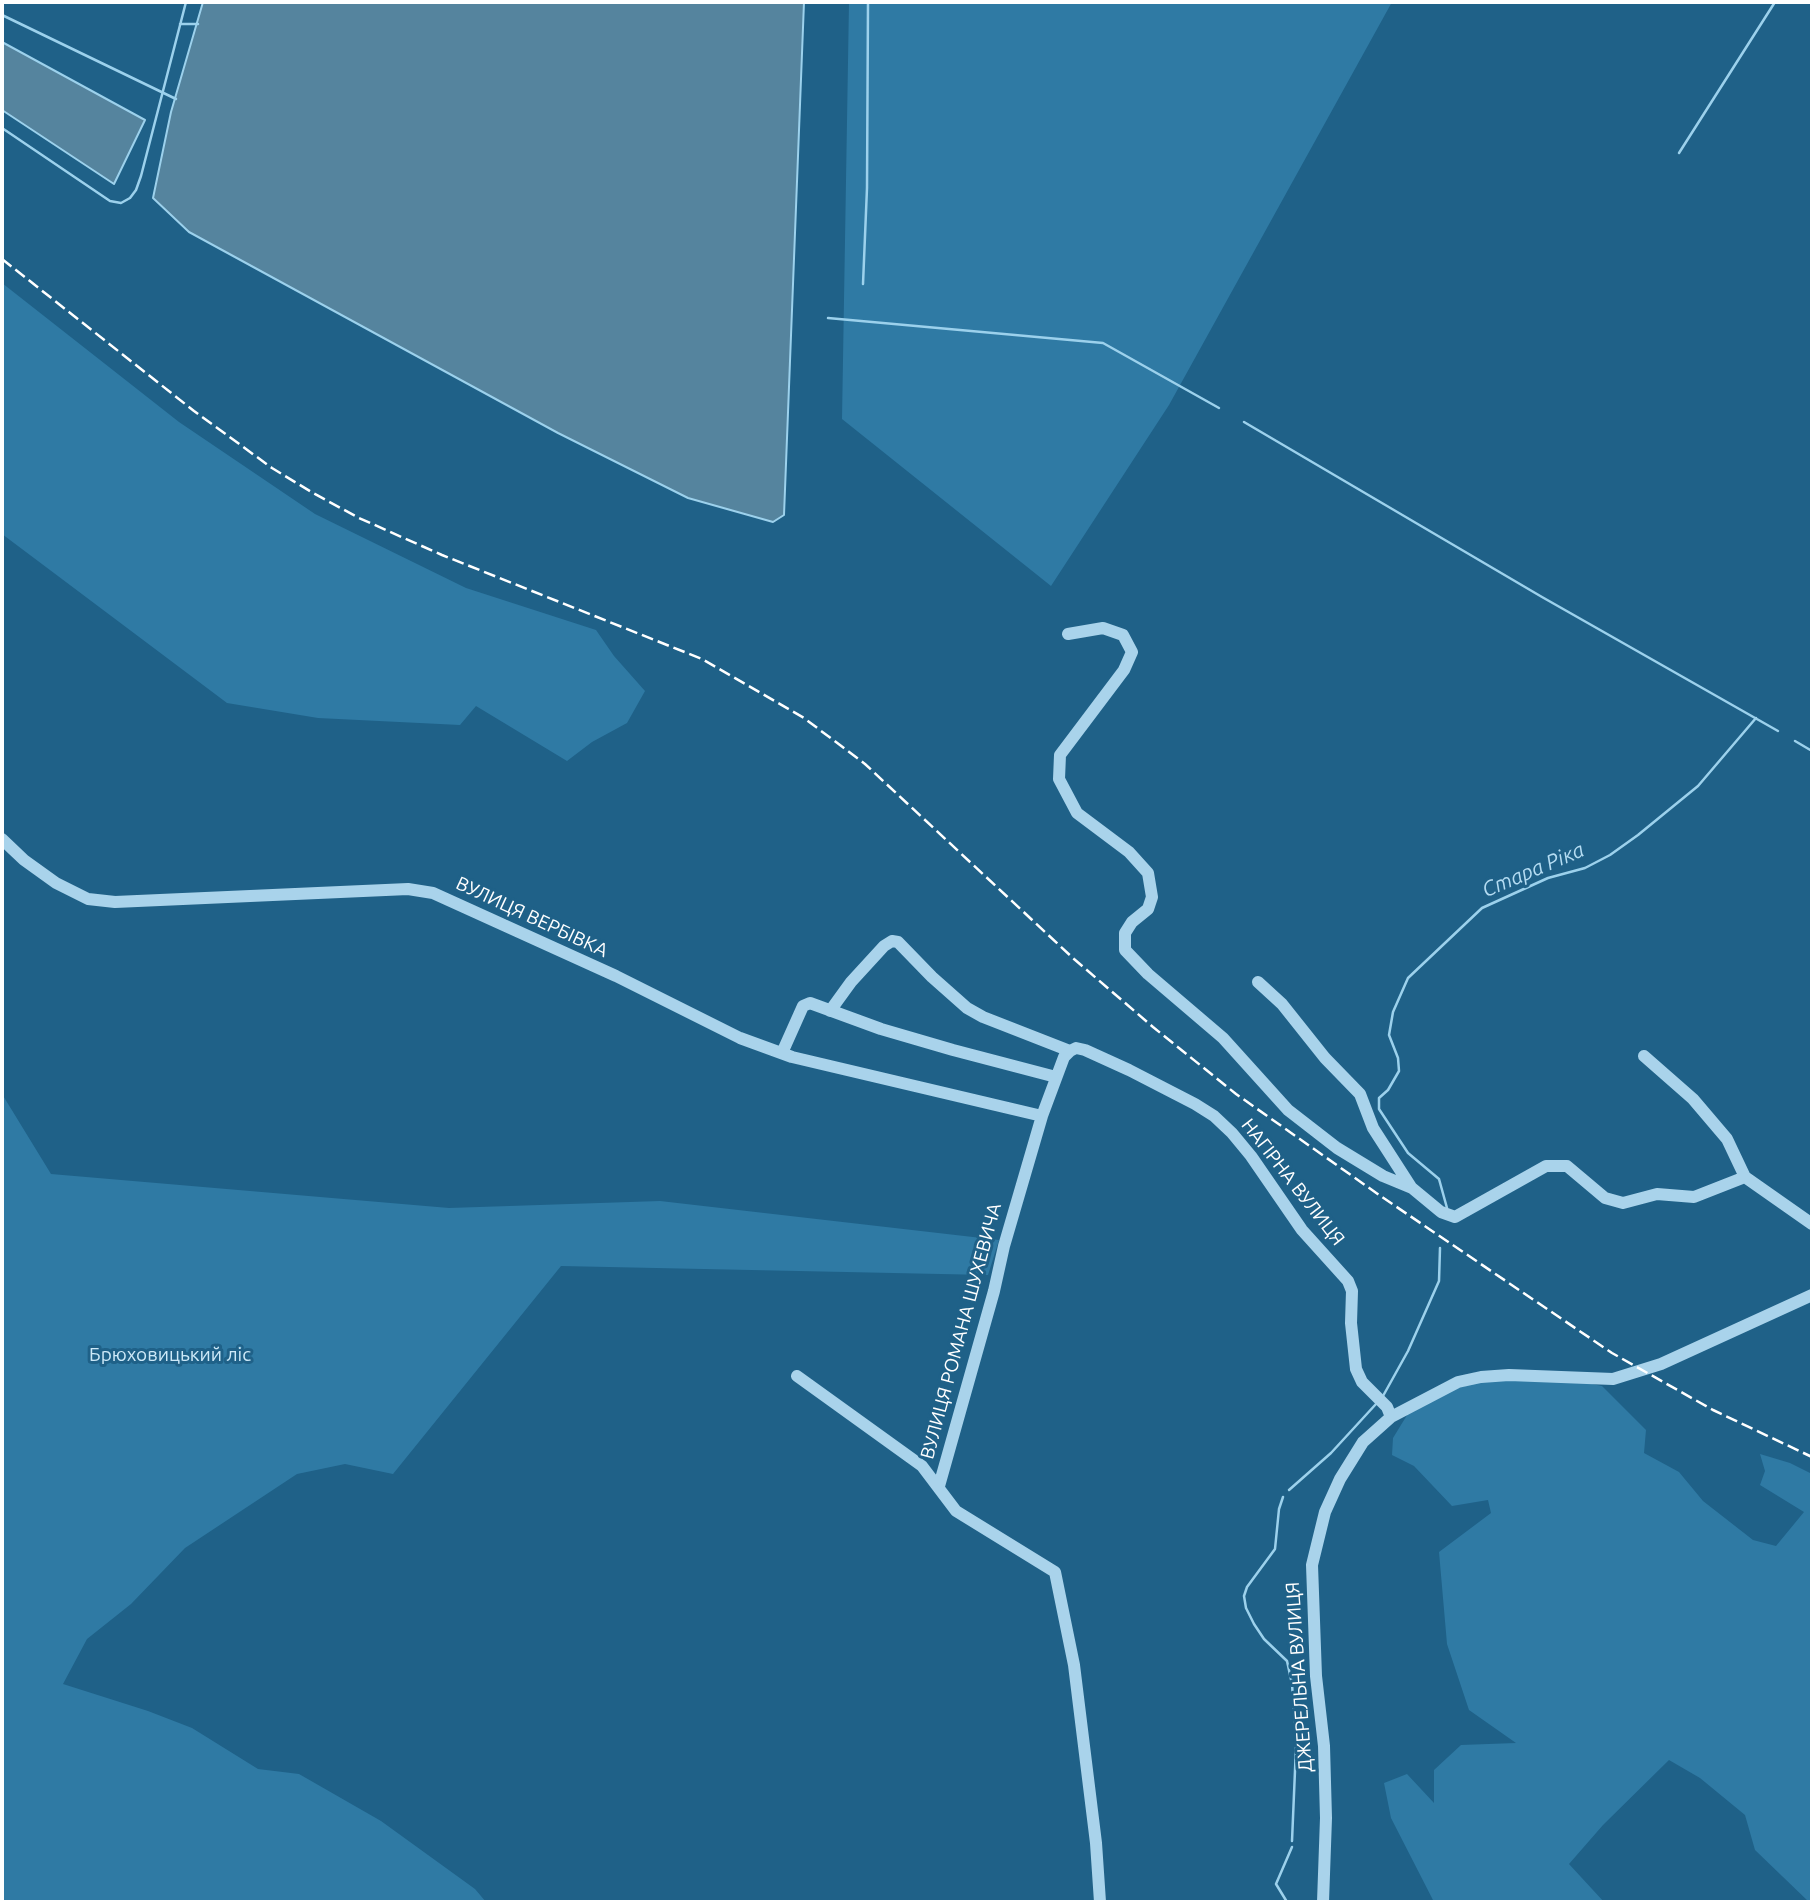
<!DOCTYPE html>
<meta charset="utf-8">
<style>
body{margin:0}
#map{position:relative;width:1814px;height:1904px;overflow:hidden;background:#1f6188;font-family:Ubuntu,sans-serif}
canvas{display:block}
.frame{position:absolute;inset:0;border:4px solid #fff;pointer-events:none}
</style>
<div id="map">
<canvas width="1814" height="1904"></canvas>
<div class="frame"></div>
</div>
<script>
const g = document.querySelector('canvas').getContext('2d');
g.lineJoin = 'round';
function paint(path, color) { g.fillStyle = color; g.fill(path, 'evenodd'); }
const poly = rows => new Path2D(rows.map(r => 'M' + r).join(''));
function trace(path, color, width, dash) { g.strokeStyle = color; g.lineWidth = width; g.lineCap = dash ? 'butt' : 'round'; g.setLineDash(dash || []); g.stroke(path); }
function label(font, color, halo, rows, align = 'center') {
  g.font = font + ' Ubuntu,sans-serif'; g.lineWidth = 6; g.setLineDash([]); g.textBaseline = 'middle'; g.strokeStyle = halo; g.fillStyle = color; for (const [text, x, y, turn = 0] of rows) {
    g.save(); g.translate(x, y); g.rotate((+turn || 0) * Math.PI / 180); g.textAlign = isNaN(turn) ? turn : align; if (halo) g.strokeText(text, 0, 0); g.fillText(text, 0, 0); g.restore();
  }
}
paint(poly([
 [849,2,1392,2,1169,405,1051,586,842,419],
 [2,283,179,422,315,514,466,588,596,630,614,656,645,691,627,723,592,742,567,761,476,706,460,725,318,718,227,703,2,534],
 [2,1094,51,1174,449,1208,660,1201,999,1240,988,1275,561,1266,393,1474,345,1464,297,1474,185,1548,131,1604,87,1639,63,1684,148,1711,192,1728,258,1769,299,1774,381,1821,475,1889,486,1902,2,1902],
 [1566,1379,1602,1386,1646,1430,1644,1453,1679,1472,1703,1501,1753,1540,1776,1546,1804,1512,1760,1485,1765,1471,1760,1454,1790,1463,1812,1474,1812,1902,1809,1902,1755,1850,1745,1815,1700,1778,1669,1760,1603,1825,1569,1864,1604,1902,1434,1902,1391,1818,1384,1783,1407,1774,1434,1803,1434,1770,1461,1745,1516,1743,1469,1710,1447,1644,1439,1552,1491,1513,1488,1500,1452,1506,1414,1466,1392,1455,1393,1438,1412,1407,1466,1380]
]), '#2f7aa4');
const water = poly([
 [203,2,804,2,784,515,773,522,688,498,558,433,189,232,153,198,171,112,203,2],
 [2,42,145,120,114,184,2,110,2,42]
]);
paint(water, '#55849e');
trace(water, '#9cd1ec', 2);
trace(poly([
 [2,15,176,99],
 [180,24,198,24],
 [2,128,110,201,121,203,130,198,136,190,141,176,186,2],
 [1679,153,1775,2],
 [863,284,867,188,868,2],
 [828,318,1103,343,1219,408],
 [1244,422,1542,597,1778,731],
 [1795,741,1812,751],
 [1447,1208,1439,1179,1408,1153,1379,1109,1379,1098,1388,1090,1399,1071,1398,1058,1389,1035,1393,1012,1408,978,1482,908,1548,878,1585,868,1610,855,1638,835,1698,786,1756,718],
 [1383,1396,1408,1351,1439,1281,1440,1248],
 [1289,1490,1331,1453,1376,1404],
 [1283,1497,1279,1509,1275,1549,1247,1587,1244,1596,1246,1608,1254,1624,1264,1639,1287,1661,1292,1684,1296,1744],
 [1292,1841,1296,1747],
 [1287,1902,1276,1884,1292,1847]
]), '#9cd1ec', 2.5);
trace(poly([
 [1068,634,1103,628,1123,635,1132,652,1124,670,1060,755,1059,779,1077,813,1129,852,1148,873,1152,897,1148,909,1132,922,1125,933,1125,950,1148,974,1223,1038,1288,1110,1337,1148,1383,1176,1412,1188,1441,1212,1455,1217,1546,1166,1567,1166,1605,1198,1623,1203,1657,1194,1694,1197,1745,1177],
 [2,839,24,860,56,883,88,899,115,902,408,889,433,893,616,976,740,1038,792,1057,1042,1116],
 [1258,982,1282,1004,1325,1058,1360,1094,1373,1128,1411,1187],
 [830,1011,851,982,884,946,892,941,898,942,932,977,967,1008,983,1017,1070,1051],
 [1070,1051,1076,1048,1085,1050,1129,1070,1195,1104,1214,1116,1232,1133,1251,1156,1302,1230,1348,1281,1352,1291,1351,1323,1356,1369,1362,1382,1387,1407,1391,1417],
 [782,1053,803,1006,810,1003,881,1029,953,1050,1056,1077],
 [1644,1056,1693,1099,1727,1139,1745,1177,1812,1224],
 [797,1376,922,1466,956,1511,1055,1572,1074,1665,1096,1843,1100,1902],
 [939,1486,994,1291,1004,1246,1042,1116,1064,1057,1070,1051],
 [1323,1902,1326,1818,1324,1746,1316,1676,1312,1565,1325,1512,1340,1479,1363,1442,1391,1417,1458,1382,1481,1377,1509,1375,1613,1379,1661,1364,1812,1295]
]), '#a9d3eb', 12);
trace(poly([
 [2,259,194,411,272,468,313,493,359,518,442,555,702,659,804,718,865,764,1074,959,1153,1027,1236,1094,1382,1197,1612,1353,1713,1410,1812,1457]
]), '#fff', 2.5, [12, 5]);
label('19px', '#fff', '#1f6188', [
 ["ВУЛИЦЯ ВЕРБІВКА",532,917,25],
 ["НАГІРНА ВУЛИЦЯ",1293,1182,52],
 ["ВУЛИЦЯ РОМАНА ШУХЕВИЧА",961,1331,-75],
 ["ДЖЕРЕЛЬНА ВУЛИЦЯ",1299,1677,-94]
]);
label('19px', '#cde9f8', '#1f6188', [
 ["Брюховицький ліс",170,1355]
]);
label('italic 21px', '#b4dcf2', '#1f6188', [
 ["Стара Ріка",1533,870,-23]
]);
</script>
